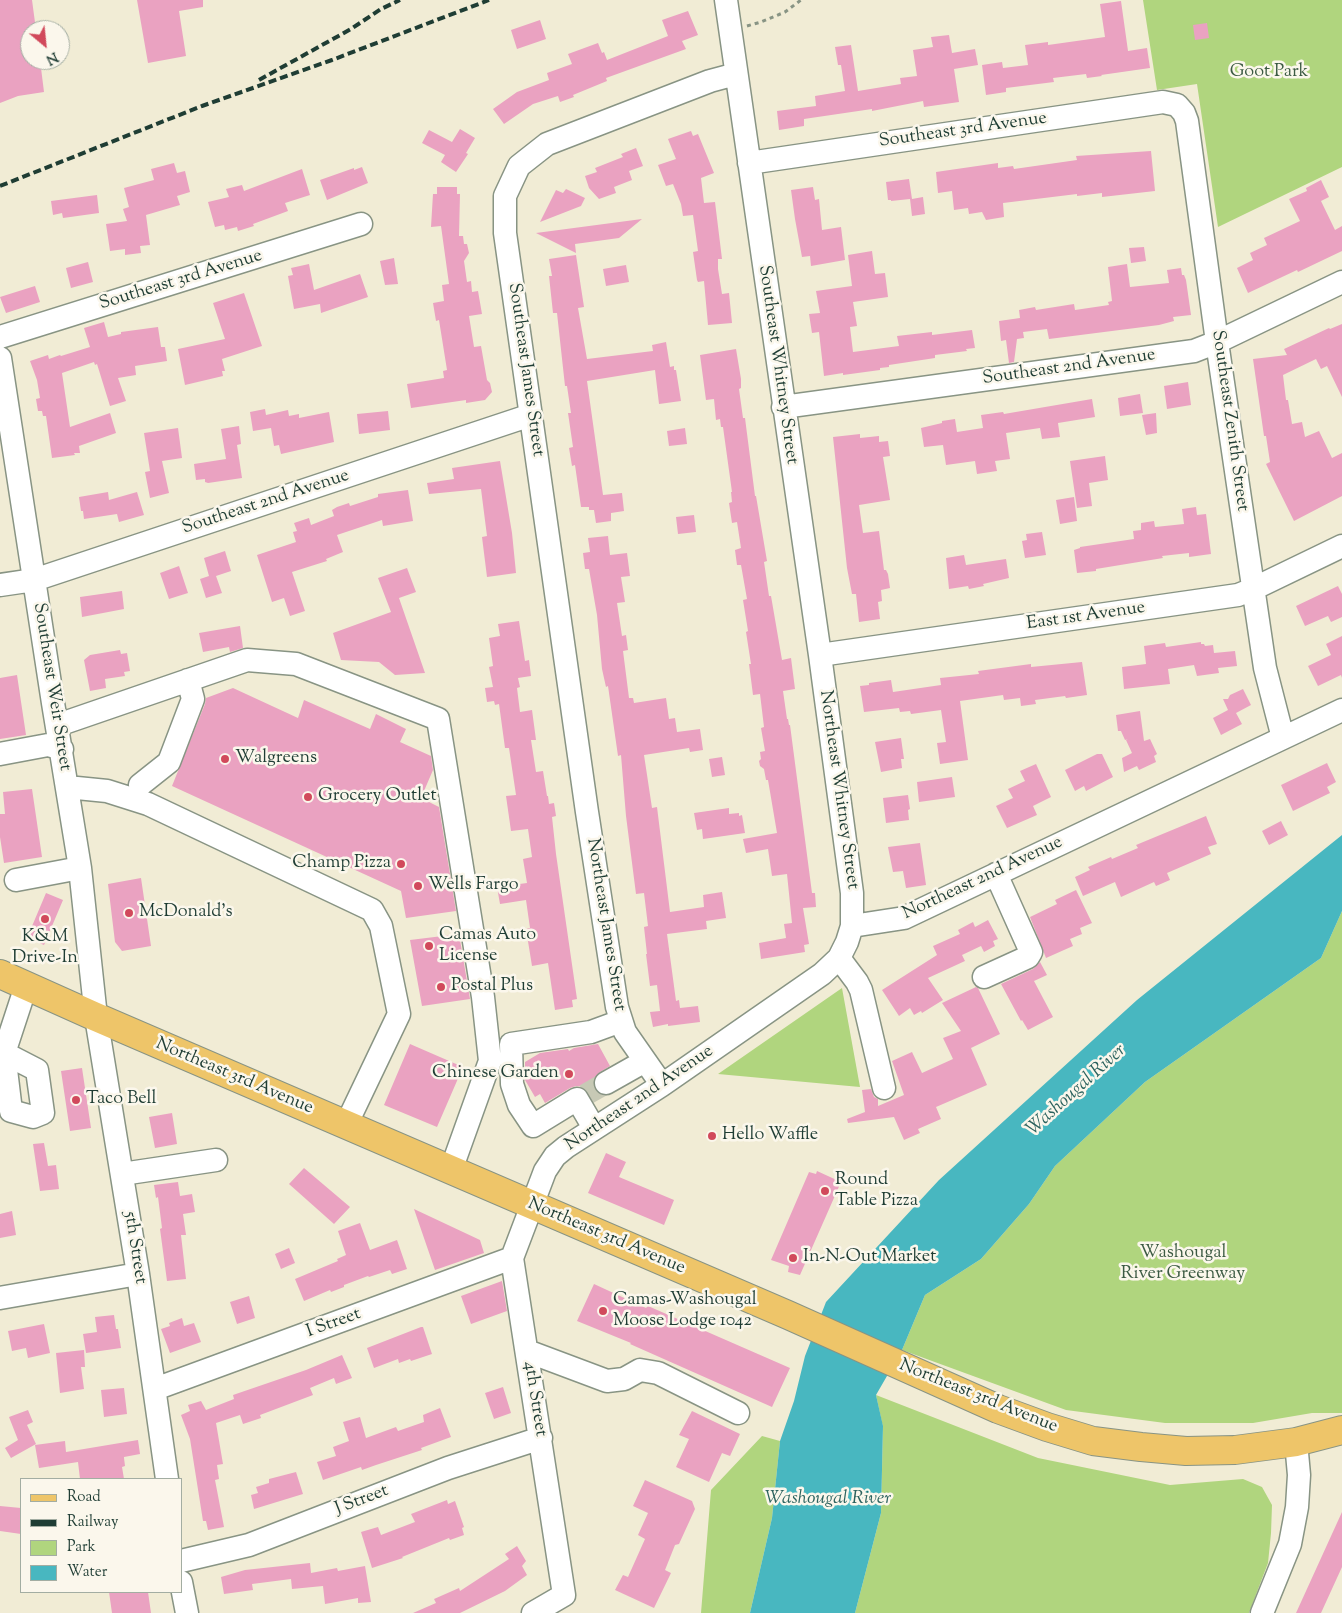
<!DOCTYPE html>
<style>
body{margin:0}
#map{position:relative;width:1342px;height:1613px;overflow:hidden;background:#f1ecd5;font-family:"Sorts Mill Goudy",serif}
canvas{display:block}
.legend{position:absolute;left:20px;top:1478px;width:162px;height:115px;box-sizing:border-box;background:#fbf7ec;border:1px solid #a3ada2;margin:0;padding:6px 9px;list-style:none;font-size:15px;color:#1f3d34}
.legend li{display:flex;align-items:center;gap:10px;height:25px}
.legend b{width:25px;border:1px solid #a3ada2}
.north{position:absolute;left:20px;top:20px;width:50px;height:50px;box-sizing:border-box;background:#fbf7ec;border:1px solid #a3ada2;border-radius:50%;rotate:152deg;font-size:14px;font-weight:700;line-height:20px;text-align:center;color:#1f3d34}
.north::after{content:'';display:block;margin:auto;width:18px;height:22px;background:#d1495b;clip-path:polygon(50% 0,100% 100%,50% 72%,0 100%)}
</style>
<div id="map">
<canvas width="1342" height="1613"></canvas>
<ul class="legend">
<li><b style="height:6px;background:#eec569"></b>Road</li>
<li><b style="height:6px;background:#1f3d34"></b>Railway</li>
<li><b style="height:14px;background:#b0d57e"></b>Park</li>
<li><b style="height:14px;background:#48b7c0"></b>Water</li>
</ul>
<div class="north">N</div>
</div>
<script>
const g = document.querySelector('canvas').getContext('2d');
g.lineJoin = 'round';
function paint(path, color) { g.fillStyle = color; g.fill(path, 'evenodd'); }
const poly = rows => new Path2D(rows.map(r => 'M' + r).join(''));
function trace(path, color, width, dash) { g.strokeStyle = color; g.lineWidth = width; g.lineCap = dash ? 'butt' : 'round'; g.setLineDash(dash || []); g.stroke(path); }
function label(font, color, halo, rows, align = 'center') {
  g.font = font + ' "Sorts Mill Goudy",serif'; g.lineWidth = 5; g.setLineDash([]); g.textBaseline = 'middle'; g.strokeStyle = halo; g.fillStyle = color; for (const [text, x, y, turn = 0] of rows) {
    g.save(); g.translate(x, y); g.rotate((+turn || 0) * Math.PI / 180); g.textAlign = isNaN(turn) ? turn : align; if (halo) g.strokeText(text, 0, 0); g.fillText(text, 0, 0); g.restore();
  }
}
paint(poly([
 [1143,0,1342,0,1342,167,1218,227,1197,84,1157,90],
 [1342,911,1342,1413,1312,1413,1253,1423,1165,1423,1066,1410,902,1350,925,1295,981,1259,1029,1204,1055,1166,1145,1082,1321,958],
 [842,988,860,1087,718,1074],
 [876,1395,1038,1458,1170,1485,1243,1479,1262,1487,1272,1505,1271,1533,1268,1563,1249,1613,855,1613,881,1513,883,1427],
 [762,1436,780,1441,772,1518,750,1613,701,1613,711,1490]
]), '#b0d57e');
paint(poly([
 [1342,835,1342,911,1321,958,1145,1082,1055,1166,1029,1204,981,1259,925,1295,902,1350,876,1395,883,1426,881,1513,855,1613,750,1613,772,1518,780,1441,794,1401,805,1356,826,1302,939,1180,1137,1000]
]), '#48b7c0');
paint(poly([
 [0,0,32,0,36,30,30,30,30,60,40,60,44,92,18,96,0,103],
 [137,0,203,0,203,7,179,11,186,56,148,63],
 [1121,1,1128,51,1147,48,1150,68,1101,75,1102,76,1087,78,1086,74,1053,78,1054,82,1006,88,1006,92,986,95,982,65,1002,62,1003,68,1028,65,1025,45,1048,42,1048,45,1105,37,1100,4],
 [688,11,698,35,682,41,686,49,606,78,607,81,573,95,574,97,560,102,558,96,533,104,504,124,493,109,517,92,549,80,547,73,572,64,568,54,598,43,602,53,604,52,607,60,668,36,662,20],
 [540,20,546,39,517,49,511,30],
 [1207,23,1209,38,1195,40,1193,25],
 [949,35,952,53,975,49,978,65,954,69,959,102,924,107,923,101,872,111,872,109,804,119,804,126,779,130,777,111,816,106,815,96,845,91,841,65,838,65,835,47,851,45,858,91,901,84,900,78,917,76,913,50,933,47,931,37],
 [460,129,475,138,466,153,468,154,456,172,441,162,445,155,422,143,429,130,452,142],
 [691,131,693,136,698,134,714,173,701,178,704,203,715,202,722,259,718,259,718,269,722,294,729,293,732,323,708,325,704,281,698,282,697,280,693,252,698,251,693,215,683,216,681,204,673,184,666,186,658,165,676,159,668,139],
 [636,148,643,166,629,171,632,180,614,187,616,193,599,199,589,188,585,176,597,172,595,168,623,157,621,154],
 [1151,151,1155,191,1102,197,1102,193,1077,196,1077,194,1003,203,1004,217,986,220,982,212,969,214,968,208,954,210,952,191,938,193,936,172,998,163,998,168,1013,166,1014,169,1077,160,1076,156],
 [174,163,177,173,185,171,190,192,177,196,180,205,146,215,150,245,140,246,141,253,125,255,125,249,110,251,106,224,127,221,123,209,129,207,124,188,154,180,151,169],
 [362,167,368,183,327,200,320,180,354,168,354,170],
 [302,169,310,195,285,203,288,211,253,224,254,226,238,231,237,227,225,230,224,225,215,227,208,202,229,197,226,189,242,185,244,191],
 [909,179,912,199,923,197,925,214,912,216,910,199,891,201,891,200,888,200,886,182],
 [1321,180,1329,197,1321,201,1335,230,1342,226,1342,251,1298,272,1297,270,1248,293,1237,268,1253,260,1250,253,1267,245,1264,238,1300,221,1289,199,1307,191,1306,188],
 [437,187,457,187,457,194,460,194,459,236,463,236,464,244,467,244,469,253,464,261,467,282,471,281,472,292,478,291,482,314,469,316,474,347,481,346,487,380,490,383,492,392,485,400,466,403,466,400,411,408,407,384,444,378,443,371,447,370,439,320,436,321,433,303,444,301,442,285,449,284,441,226,431,227,433,194,437,194],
 [813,187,815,200,819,199,822,230,841,227,845,260,811,266,810,256,802,257,795,219,791,190],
 [566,189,585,198,581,206,540,222,556,190,563,193],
 [97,195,99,213,63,218,62,213,53,215,51,201],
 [642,219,619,238,575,244,576,253,536,233],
 [1144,247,1146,261,1131,263,1129,248],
 [872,251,875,274,885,273,888,297,853,302,857,326,850,327,853,352,899,346,897,336,932,332,932,335,972,330,975,348,966,349,967,351,935,355,935,358,889,365,889,367,880,368,880,370,843,375,843,373,824,376,819,332,812,333,809,314,820,313,816,291,852,286,848,255],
 [576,255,584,307,578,308,587,359,653,351,652,345,666,342,670,367,674,366,674,370,676,370,681,401,659,404,655,370,587,381,603,495,622,493,624,511,611,513,611,521,596,523,594,510,589,510,589,507,581,507,575,465,572,466,569,448,573,447,568,413,571,413,567,386,565,386,557,313,553,313,549,276,552,276,549,259],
 [394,258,398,284,385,285,380,261],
 [88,262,93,282,71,288,66,268],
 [309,264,314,290,360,274,368,297,321,313,320,304,294,309,288,276,293,275,291,268],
 [1127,264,1130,287,1169,283,1167,270,1181,268,1182,275,1184,275,1186,280,1191,315,1173,317,1174,321,1159,325,1049,339,1047,329,1023,332,1024,338,1017,339,1014,362,1009,363,1006,340,1001,341,999,321,1020,318,1019,310,1035,307,1036,310,1074,304,1075,310,1109,305,1108,302,1112,301,1108,267],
 [626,265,629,282,606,286,603,269],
 [35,286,40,302,6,313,0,297],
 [244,293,262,346,222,359,225,371,222,371,223,376,185,385,178,349,225,339,213,303],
 [104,322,108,337,121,334,121,332,158,327,161,347,165,347,167,361,135,366,136,375,118,378,126,401,110,406,97,364,95,365,94,362,62,373,70,427,110,413,116,433,79,446,80,453,74,453,75,455,52,458,46,416,43,416,42,411,38,411,36,399,40,398,37,380,30,361,48,355,49,359,60,355,61,356,90,347,84,328],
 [1342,324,1342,397,1327,366,1321,369,1316,359,1283,375,1286,400,1288,400,1292,424,1302,422,1305,437,1319,431,1332,458,1342,453,1342,496,1294,521,1266,464,1270,462,1266,436,1264,436,1253,359,1287,355,1284,349,1329,328,1330,329],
 [736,349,741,379,741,388,739,389,743,418,745,418,755,496,756,496,767,561,764,562,769,596,771,596,782,660,791,658,795,689,783,691,787,719,788,719,789,725,790,725,812,893,815,893,816,907,803,908,809,944,804,945,805,952,761,959,759,943,786,938,784,924,792,923,787,874,772,876,768,849,746,853,743,839,777,833,768,780,766,780,764,769,760,766,759,761,761,759,760,752,765,751,761,728,764,727,760,694,753,695,749,664,751,664,746,632,748,631,743,600,747,599,741,565,737,565,735,550,741,548,737,522,732,523,729,503,732,502,731,492,732,492,723,427,721,427,720,419,716,420,714,399,706,400,700,355],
 [1188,382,1191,405,1167,409,1164,386],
 [1140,394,1143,413,1120,416,1118,398],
 [1092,399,1095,417,1058,423,1060,437,1042,439,1040,428,1006,433,1010,459,995,461,997,471,977,474,975,461,946,465,943,445,924,447,921,428,942,423,942,421,955,419,957,432,983,428,981,415,1003,412,1004,414],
 [265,409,266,415,288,410,289,416,299,414,299,418,329,412,334,442,281,454,279,445,274,446,271,428,253,431,250,412],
 [388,411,390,430,359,434,357,414],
 [1156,413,1157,433,1146,435,1142,415],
 [239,426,241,444,237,445,242,478,208,483,205,482,205,479,196,480,194,464,226,459,221,429],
 [178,428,182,458,162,461,169,493,150,498,145,472,150,471,144,433],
 [685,428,687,444,669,446,667,431],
 [860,434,860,438,879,436,879,442,888,441,890,456,883,457,890,500,859,505,863,533,879,531,884,570,886,570,888,574,890,588,881,590,882,601,878,602,880,619,859,622,856,594,852,594,847,568,833,437],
 [1105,456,1108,480,1089,483,1092,506,1077,508,1070,461],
 [500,461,512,533,516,573,487,577,482,537,487,536,481,489,429,494,427,483,454,479,452,468],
 [408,490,413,521,383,526,382,520,337,535,343,552,326,559,327,561,292,572,305,611,290,616,284,598,272,602,257,555,296,542,293,532,297,531,294,523,309,518,311,525,334,516,332,510,337,507,349,503,350,506,378,497,378,494],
 [108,492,109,500,137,492,144,515,119,522,117,514,84,519,83,511,81,511,79,497],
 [1074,497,1077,521,1060,524,1056,500],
 [1196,507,1197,515,1206,514,1211,554,1189,557,1189,553,1162,556,1163,558,1096,569,1096,571,1077,573,1074,550,1080,548,1080,547,1134,539,1133,531,1141,530,1141,523,1154,521,1155,527,1184,524,1182,509],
 [694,515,696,532,678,534,676,517],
 [1042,532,1046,555,1025,558,1022,541,1027,540,1026,534],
 [608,536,610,555,627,553,630,576,621,577,625,602,617,603,622,636,626,635,628,650,623,651,629,698,633,698,634,703,666,698,669,719,675,718,677,732,700,729,703,750,690,752,689,748,644,755,652,808,657,807,670,912,704,907,703,895,722,892,726,918,706,921,707,929,667,934,676,1001,679,1000,680,1008,698,1006,700,1022,668,1026,668,1024,653,1027,650,1012,660,1011,657,985,650,986,646,954,647,954,644,927,648,926,644,893,636,894,626,816,621,755,618,756,608,686,606,687,602,669,597,615,589,569,585,569,583,553,590,552,588,538],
 [225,551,231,571,216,576,222,593,206,598,200,579,209,576,204,558],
 [964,555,966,565,1006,559,1009,578,983,584,984,586,969,589,968,586,949,589,946,558],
 [179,566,188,593,169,599,160,573],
 [407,568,416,592,399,598,425,673,395,675,379,662,341,660,333,633,391,612,378,578],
 [1338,586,1342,594,1342,617,1331,622,1328,616,1305,626,1296,606],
 [122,591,124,609,82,617,80,597],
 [519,621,525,661,529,660,531,676,518,678,520,687,517,688,520,712,532,710,536,740,531,740,536,772,543,771,547,796,548,796,549,804,554,803,556,816,552,817,556,854,577,999,572,1000,573,1007,555,1010,548,963,532,966,526,929,530,928,526,900,500,904,497,887,527,883,523,859,532,857,528,829,511,831,506,796,516,795,509,748,505,748,499,704,495,705,494,701,487,702,485,688,493,687,489,667,493,666,489,638,500,636,498,624],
 [240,626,243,648,230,652,229,647,203,652,199,633],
 [1342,636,1342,678,1341,675,1318,686,1308,666,1331,655,1326,644],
 [1201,642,1201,644,1204,644,1205,646,1213,645,1214,653,1235,651,1237,666,1218,668,1219,673,1197,676,1194,665,1168,669,1170,684,1124,689,1122,667,1146,664,1144,646,1165,643,1166,647],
 [120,650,121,654,127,653,130,671,124,672,125,676,105,679,106,688,90,691,84,660,90,655],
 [1082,662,1087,695,1066,698,1065,696,1035,700,1036,704,1021,706,1020,698,1004,700,1003,695,960,701,968,760,940,764,937,743,946,742,941,710,911,714,910,711,900,712,899,708,864,712,860,686,869,685,869,683,891,680,893,692,941,685,940,678,979,674,978,671,1031,664,1031,667],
 [17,675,26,735,0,739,0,678],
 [233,688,298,718,304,700,370,729,376,714,406,729,400,742,431,756,433,770,421,798,439,807,456,911,406,918,401,891,172,786,205,704,206,698],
 [1243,689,1251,705,1236,713,1242,724,1221,735,1213,718,1228,710,1223,699,1228,699,1230,695],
 [1140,711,1144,741,1150,739,1157,754,1154,756,1156,762,1139,770,1137,766,1124,772,1122,758,1132,753,1126,740,1128,739,1125,740,1121,731,1118,731,1116,715],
 [901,738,904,759,901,759,902,768,881,772,875,742],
 [1097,754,1102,754,1113,777,1086,791,1084,786,1075,791,1065,770],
 [722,757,725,775,712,777,709,759],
 [1327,763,1336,782,1327,787,1330,793,1293,811,1281,785],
 [1036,764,1051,797,1033,806,1037,815,1007,828,996,806,1013,798,1008,789,1025,781,1020,771],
 [952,777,955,797,919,802,917,782],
 [32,789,42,857,4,863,0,837,0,814,5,814,3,792],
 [908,795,910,809,908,810,909,820,886,823,883,798],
 [729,808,729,814,739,813,739,816,742,815,745,833,703,839,702,829,697,830,694,813],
 [1206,816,1217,844,1208,847,1211,854,1167,873,1170,880,1156,886,1154,882,1121,897,1115,882,1083,896,1075,877,1090,870,1088,867,1111,857,1112,859,1138,848,1136,845],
 [1281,821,1288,835,1269,845,1262,831],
 [920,843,926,885,906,888,903,871,893,872,888,847],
 [141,878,151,946,122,951,115,942,108,884],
 [1076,890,1092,923,1080,928,1082,934,1070,939,1073,946,1046,958,1030,917,1057,904,1055,900],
 [46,893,63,900,44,945,27,938],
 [988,920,998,939,993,941,995,946,984,952,981,946,962,955,965,961,928,978,943,1000,922,1013,921,1011,914,1015,910,1008,899,1016,882,990,937,955,933,946,960,934,958,930,973,922,975,927],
 [459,934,470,999,422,1006,410,940],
 [1040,962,1047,975,1034,981,1053,1017,1028,1030,1022,1020,1021,1021,1001,984,1033,969],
 [976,987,978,988,1000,1034,971,1048,987,1085,936,1107,941,1119,918,1129,920,1133,904,1140,894,1117,848,1123,847,1119,865,1112,862,1090,871,1089,874,1097,878,1099,878,1106,904,1095,892,1061,912,1052,922,1073,953,1059,943,1038,961,1031,942,1003],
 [410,1044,463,1067,437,1127,384,1105],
 [598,1044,610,1066,600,1072,595,1077,593,1083,594,1089,599,1094,592,1098,585,1087,576,1086,570,1088,545,1103,540,1094,535,1097,525,1080,525,1062,540,1053,568,1049,569,1051,574,1048],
 [82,1068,91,1128,70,1131,61,1071],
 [172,1113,177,1144,155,1148,149,1117],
 [44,1143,48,1166,56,1165,59,1189,40,1191,33,1144],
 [606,1153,626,1162,619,1177,674,1200,664,1225,588,1193],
 [304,1168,350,1207,334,1224,289,1184],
 [817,1171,841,1182,800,1275,788,1272,789,1266,771,1260,809,1172,816,1174],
 [178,1182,180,1196,192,1194,195,1212,183,1214,186,1235,181,1235,186,1279,167,1281,160,1229,162,1228,158,1197,156,1198,154,1185],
 [414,1209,480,1240,484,1253,435,1270],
 [12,1211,16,1235,0,1238,0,1214],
 [360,1223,370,1250,397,1240,407,1269,392,1274,390,1270,369,1277,368,1276,344,1285,344,1287,331,1292,330,1290,304,1301,295,1279,338,1261,337,1259,346,1255,338,1231],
 [289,1248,295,1263,281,1269,275,1254],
 [502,1281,507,1311,471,1324,461,1296],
 [594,1284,646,1308,648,1306,790,1368,772,1407,630,1344,631,1343,577,1321],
 [249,1296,255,1318,237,1324,230,1302],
 [114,1315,116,1329,118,1329,121,1348,86,1353,83,1334,97,1332,95,1317],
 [182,1318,184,1326,194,1323,201,1342,170,1353,161,1329,170,1326,169,1323],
 [44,1324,50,1353,28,1358,26,1348,12,1351,8,1331],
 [421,1327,423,1327,432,1354,411,1361,410,1359,399,1363,398,1359,374,1368,367,1348],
 [84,1350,85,1367,81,1367,84,1389,60,1393,56,1353],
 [342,1355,352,1378,336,1384,334,1378,310,1388,313,1395,260,1415,261,1418,243,1424,240,1415,216,1423,223,1464,217,1465,219,1479,215,1480,224,1527,208,1530,206,1521,203,1521,190,1439,181,1415,190,1411,188,1405,201,1401,206,1410,234,1399,233,1395,306,1370],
 [503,1387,511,1413,494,1419,485,1393],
 [124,1388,127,1414,104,1417,101,1390],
 [440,1408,451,1437,421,1448,422,1450,376,1465,362,1470,361,1467,323,1480,317,1462,336,1456,333,1447,349,1441,343,1422,360,1417,366,1438,396,1427,398,1431,424,1422,423,1415],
 [28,1410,33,1422,27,1425,36,1444,11,1458,5,1448,18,1440,9,1417],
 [692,1411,740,1434,730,1456,722,1453,709,1482,676,1467,689,1439,679,1435],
 [138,1440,140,1454,124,1457,124,1458,125,1466,122,1467,124,1479,80,1479,78,1462,39,1468,35,1445,65,1441,66,1452],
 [296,1472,303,1494,254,1509,251,1495,258,1493,256,1487,269,1483,269,1479],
 [645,1480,692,1501,695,1509,679,1544,675,1545,665,1570,671,1573,654,1608,615,1590,623,1575,628,1577,645,1539,638,1535,648,1513,633,1506],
 [447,1500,448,1504,455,1501,464,1527,462,1528,464,1535,450,1540,449,1538,402,1557,403,1558,372,1568,361,1532,378,1527,381,1535,415,1522,411,1514],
 [0,1506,21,1508,21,1534,0,1531],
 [1342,1512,1342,1567,1321,1613,1296,1613],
 [517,1546,526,1561,522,1566,527,1575,505,1591,460,1613,413,1613,436,1603,434,1599,459,1588,460,1591,509,1559,505,1554],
 [310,1563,311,1573,337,1568,338,1571,365,1566,371,1602,358,1603,358,1598,325,1604,323,1586,292,1589,291,1579,252,1584,253,1590,224,1594,221,1577,245,1570],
 [109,1592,148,1592,151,1613,112,1613]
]), '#eaa2c1');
trace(poly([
 [585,1095,606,1083]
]), '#c7c9b5', 22, [22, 11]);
const minor = poly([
 [749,163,1163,102,1177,105,1184,113,1187,121,1217,342,1265,668,1283,738],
 [0,337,361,224],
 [0,358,53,703,80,868,96,1017,138,1274,167,1479],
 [783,407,1194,351,1217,342,1342,282],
 [0,585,34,580,531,415],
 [820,655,1238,595,1253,589,1342,546],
 [58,725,247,660,296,664,438,719,483,997,490,1061,451,1170],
 [0,754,48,745,62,749],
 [140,785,169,762,193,699,188,680],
 [67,787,107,791,148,804,372,910,381,926,399,1014,346,1125],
 [16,880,80,868],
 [852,926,904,918,1342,710],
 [839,958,857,982,861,990,884,1088],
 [984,977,1028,957,1031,952,996,874],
 [4,1053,37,1070,43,1113,33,1117,11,1111,4,1053,26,986],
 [606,1083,645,1061],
 [662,1085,625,1032,617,1007,587,812,505,233,505,196,519,166,547,144,710,81,736,74],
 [594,1128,577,1099,533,1126,519,1105,512,1084,511,1044,591,1032,621,1021],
 [122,1174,216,1160],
 [0,1298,138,1274],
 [527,1351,607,1381,624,1379,640,1370,658,1373,738,1413],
 [155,1389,512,1258],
 [181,1561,249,1545,448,1468,541,1438],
 [181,1582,187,1613],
 [533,1613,564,1595,512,1258,545,1171,555,1156,566,1147,662,1085,822,974,839,958,847,942,852,926,852,893,820,655,726,0],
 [1262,1613,1290,1544,1297,1507,1299,1475,1296,1442]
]);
const major = poly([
 [0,974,96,1017,788,1315,998,1409,1047,1427,1093,1441,1141,1447,1186,1451,1235,1450,1296,1442,1342,1430]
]);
trace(minor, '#889484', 25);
trace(major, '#889484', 30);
trace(poly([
 [747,26,761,22,785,12,801,0]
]), '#889484', 3, [4, 4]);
trace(minor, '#fff', 22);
trace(major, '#eec569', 28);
trace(poly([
 [259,80,351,29,381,9,400,0],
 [0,186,202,106,332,60,489,0]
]), '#1f3d34', 4, [8, 4]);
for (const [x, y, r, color] of [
 [225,759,5,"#d1495b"],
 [308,797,5,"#d1495b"],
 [401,864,5,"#d1495b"],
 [418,886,5,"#d1495b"],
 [129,913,5,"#d1495b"],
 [45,919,5,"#d1495b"],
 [429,946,5,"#d1495b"],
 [441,987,5,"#d1495b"],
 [569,1074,5,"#d1495b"],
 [76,1100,5,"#d1495b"],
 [712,1136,5,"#d1495b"],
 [825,1191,5,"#d1495b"],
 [793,1258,5,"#d1495b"],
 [603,1311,5,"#d1495b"]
]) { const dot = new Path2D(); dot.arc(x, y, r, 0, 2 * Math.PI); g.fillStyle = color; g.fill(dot); trace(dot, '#fbf7ec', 2); }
label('18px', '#3c5b43', '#fbf7ec', [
 ["Goot Park",1269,73],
 ["Washougal",1183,1254],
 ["River Greenway",1183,1275]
]);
label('18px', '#1f3d34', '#fbf7ec', [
 ["Southeast 3rd Avenue",963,131,-8],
 ["Southeast 3rd Avenue",181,281,-17],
 ["Southeast Whitney Street",777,365,82],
 ["Southeast 2nd Avenue",1069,368,-8],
 ["Southeast James Street",525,370,82],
 ["Southeast Zenith Street",1229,421,82],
 ["Southeast 2nd Avenue",266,503,-18],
 ["East 1st Avenue",1086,617,-8],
 ["Southeast Weir Street",51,687,81],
 ["Northeast Whitney Street",838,790,82],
 ["Northeast 2nd Avenue",983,879,-25],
 ["Northeast James Street",605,925,81],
 ["Northeast 3rd Avenue",234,1077,23],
 ["Northeast 2nd Avenue",640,1099,-34],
 ["Northeast 3rd Avenue",606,1237,23],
 ["5th Street",134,1248,81],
 ["I Street",334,1324,-20],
 ["Northeast 3rd Avenue",978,1397,22],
 ["4th Street",534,1399,81],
 ["J Street",362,1501,-21]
]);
label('18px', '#1f3d34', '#fbf7ec', [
 ["Walgreens",235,759],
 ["Grocery Outlet",318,797],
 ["Champ Pizza",391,864,"right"],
 ["Wells Fargo",428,886],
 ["McDonald's",139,913],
 ["Camas Auto",439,936],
 ["License",439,957],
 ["K&M",45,938,"center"],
 ["Drive-In",45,959,"center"],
 ["Postal Plus",451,987],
 ["Chinese Garden",559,1074,"right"],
 ["Taco Bell",86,1100],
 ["Hello Waffle",722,1136],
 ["Round",835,1181],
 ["Table Pizza",835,1202],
 ["In-N-Out Market",803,1258],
 ["Camas-Washougal",613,1301],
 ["Moose Lodge 1042",613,1322]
], 'left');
label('italic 19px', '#2b625e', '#fbf7ec', [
 ["Washougal River",1077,1091,-42],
 ["Washougal River",828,1500]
]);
</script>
